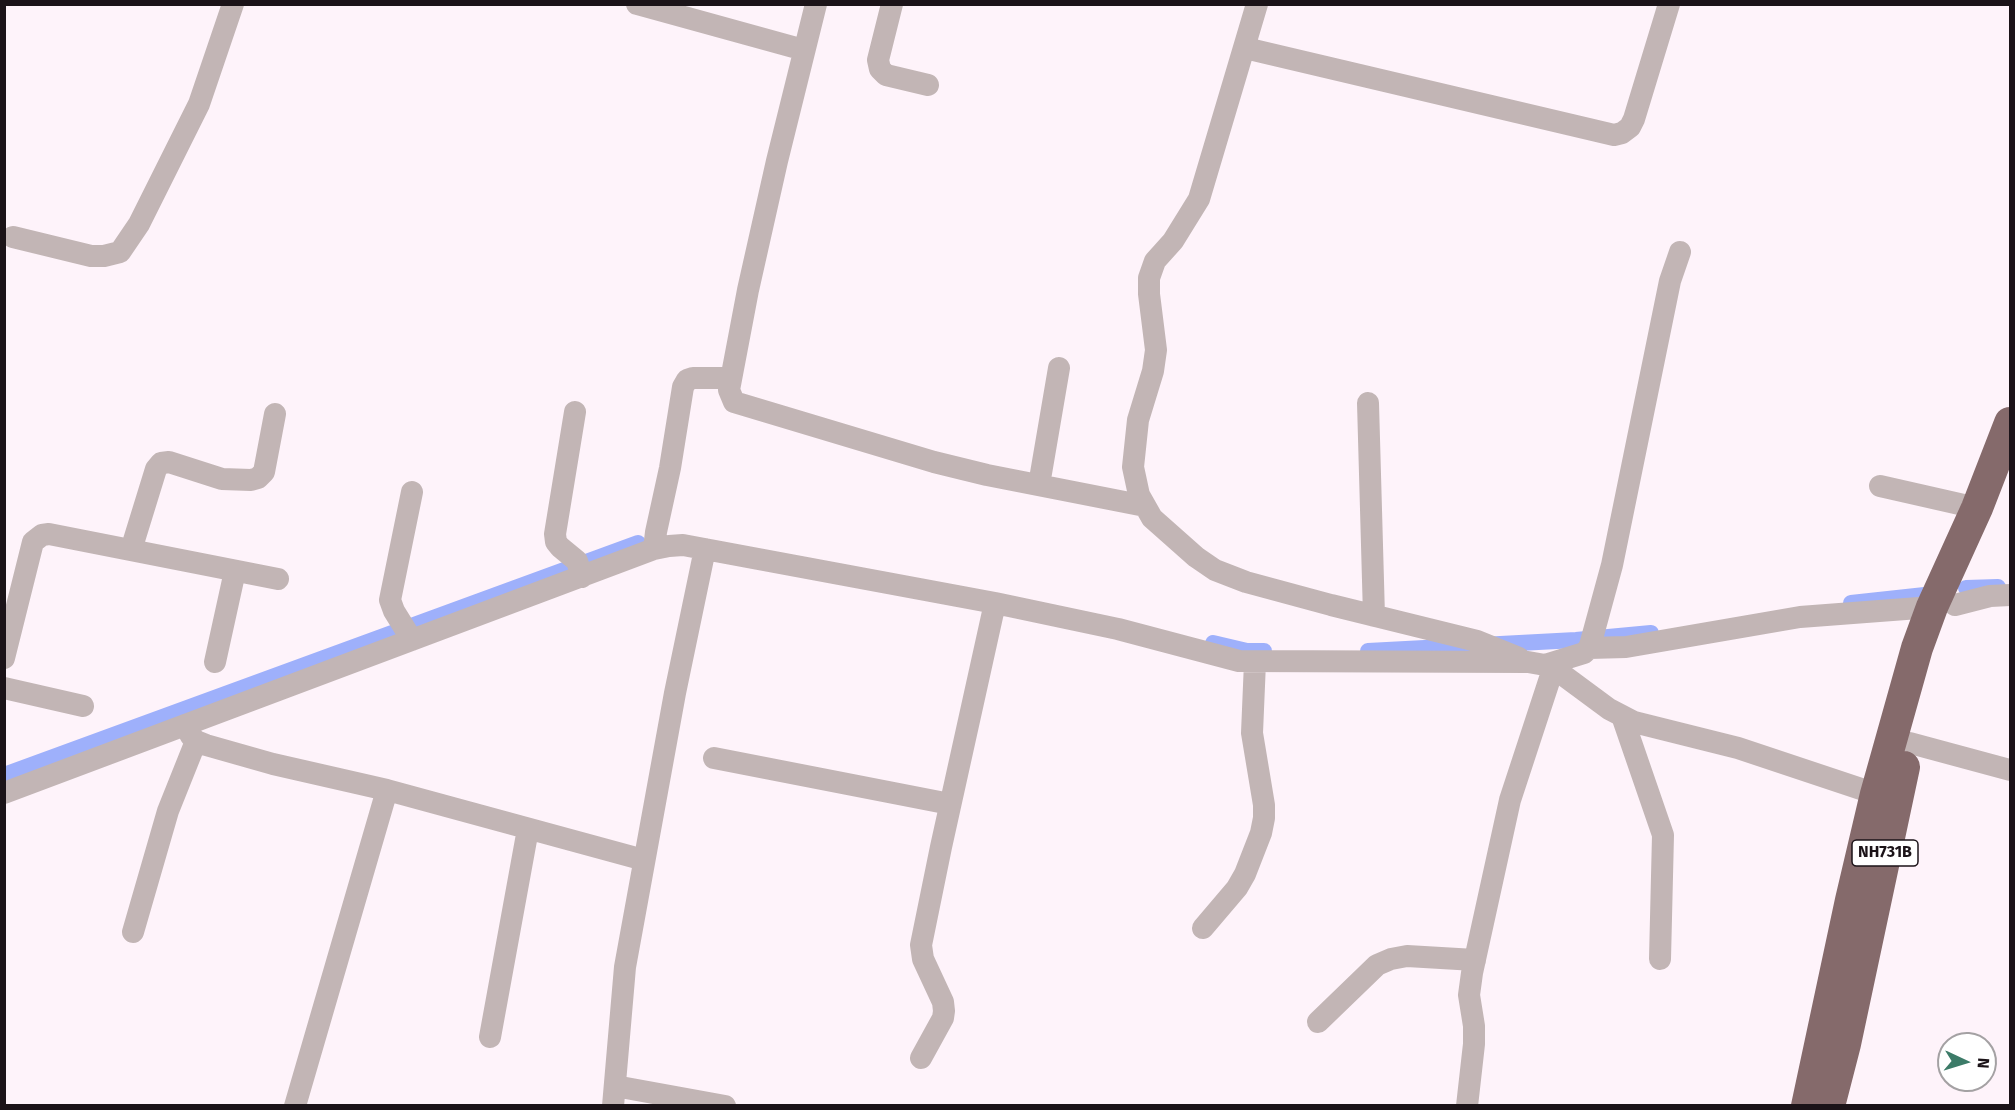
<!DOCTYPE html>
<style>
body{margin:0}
#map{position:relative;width:2015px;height:1110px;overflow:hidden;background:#fef3fa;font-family:"Fira Sans",sans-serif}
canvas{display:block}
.frame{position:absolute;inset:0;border:6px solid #1b1318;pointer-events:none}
.north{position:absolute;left:1937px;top:1032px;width:60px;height:60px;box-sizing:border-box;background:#fff;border:2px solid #a4a1a3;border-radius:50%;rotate:94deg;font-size:16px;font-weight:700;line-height:24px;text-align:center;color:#1b1318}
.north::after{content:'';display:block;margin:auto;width:21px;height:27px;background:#3c7b68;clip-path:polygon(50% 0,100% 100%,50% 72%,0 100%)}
</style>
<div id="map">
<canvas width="2015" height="1110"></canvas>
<div class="frame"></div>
<div class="north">N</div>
</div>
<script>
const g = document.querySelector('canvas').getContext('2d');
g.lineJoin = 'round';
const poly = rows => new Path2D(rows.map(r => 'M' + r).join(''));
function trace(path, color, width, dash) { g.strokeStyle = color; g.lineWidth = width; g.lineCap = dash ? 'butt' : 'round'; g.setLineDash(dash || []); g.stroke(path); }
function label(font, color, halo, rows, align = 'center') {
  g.font = font + ' "Fira Sans",sans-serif'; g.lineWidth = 6; g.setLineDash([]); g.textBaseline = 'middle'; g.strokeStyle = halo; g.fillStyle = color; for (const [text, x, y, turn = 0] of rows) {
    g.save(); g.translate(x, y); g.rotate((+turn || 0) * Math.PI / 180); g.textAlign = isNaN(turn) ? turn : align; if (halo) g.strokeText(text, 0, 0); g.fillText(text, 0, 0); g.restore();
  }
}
trace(poly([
 [1966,588,1998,587],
 [1851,603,1934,594],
 [1213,643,1247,651,1264,651],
 [1368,651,1576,640,1651,633],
 [4,775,638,543]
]), '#9eb0fb', 16);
trace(poly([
 [637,4,804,50],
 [816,4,777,161,748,290,729,390,734,402,934,462,987,475,1145,506],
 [892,4,878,60,880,69,886,75,928,85],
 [1257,4,1199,199,1173,241,1155,261,1149,278,1149,294,1156,350,1153,371,1138,420,1133,467,1139,495,1152,518,1196,557,1215,570,1246,582,1331,605,1477,641,1519,658],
 [1245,48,1614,135,1622,133,1630,127,1634,119,1669,4],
 [13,237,91,256,104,256,120,252,139,224,199,104,233,4],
 [1368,403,1374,616],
 [575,412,555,534,556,542,560,547,577,561,582,577],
 [1039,485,1059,368],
 [1880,486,1977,508],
 [412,492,390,600,394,611,412,640],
 [654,549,656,532,670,468,683,387,687,380,693,378,731,378],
 [131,550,156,469,161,463,169,462,222,479,251,480,258,478,264,472,275,414],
 [1955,605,1990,596,2010,595],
 [1589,648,1626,647,1800,617,1932,607],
 [4,658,33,542,42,535,49,534,278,579],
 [215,662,235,571],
 [1545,665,1584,653,1589,648,1591,642,1612,565,1670,281,1680,252],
 [4,688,83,706],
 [1622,716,1663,835,1660,959],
 [185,725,191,736,196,741,206,745,273,764,387,790,644,860],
 [1910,743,2010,770],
 [714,758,950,804],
 [4,793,654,549,669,546,683,545,995,603,1118,629,1239,661,1528,662,1545,665,1563,675,1609,709,1634,722,1738,748,1876,794],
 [1203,928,1237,888,1245,874,1261,833,1264,818,1264,805,1252,733,1255,662],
 [133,932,168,811,196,741],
 [1318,1022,1377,965,1391,959,1407,956,1475,960],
 [490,1037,528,829],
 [921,1058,943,1018,944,1011,943,1002,923,959,921,945,941,847,995,603],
 [615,1086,725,1106],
 [295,1106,387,790],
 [613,1106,625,967,675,693,705,549],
 [1467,1106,1474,1044,1474,1026,1469,995,1472,973,1510,800,1553,669]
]), '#c2b5b5', 22);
trace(poly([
 [1807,1106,1851,900,1876,794,1917,648,1932,607,1977,508,2010,423],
 [1829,1106,1845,1044,1904,767]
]), '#856a6b', 32);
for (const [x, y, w] of [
 [1885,853,66]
]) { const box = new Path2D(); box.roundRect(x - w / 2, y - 13, w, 26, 4.5); g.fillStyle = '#fff'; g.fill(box); trace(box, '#1b1318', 1.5); }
label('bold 16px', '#1b1318', null, [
 ["NH731B",1885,853]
]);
</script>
